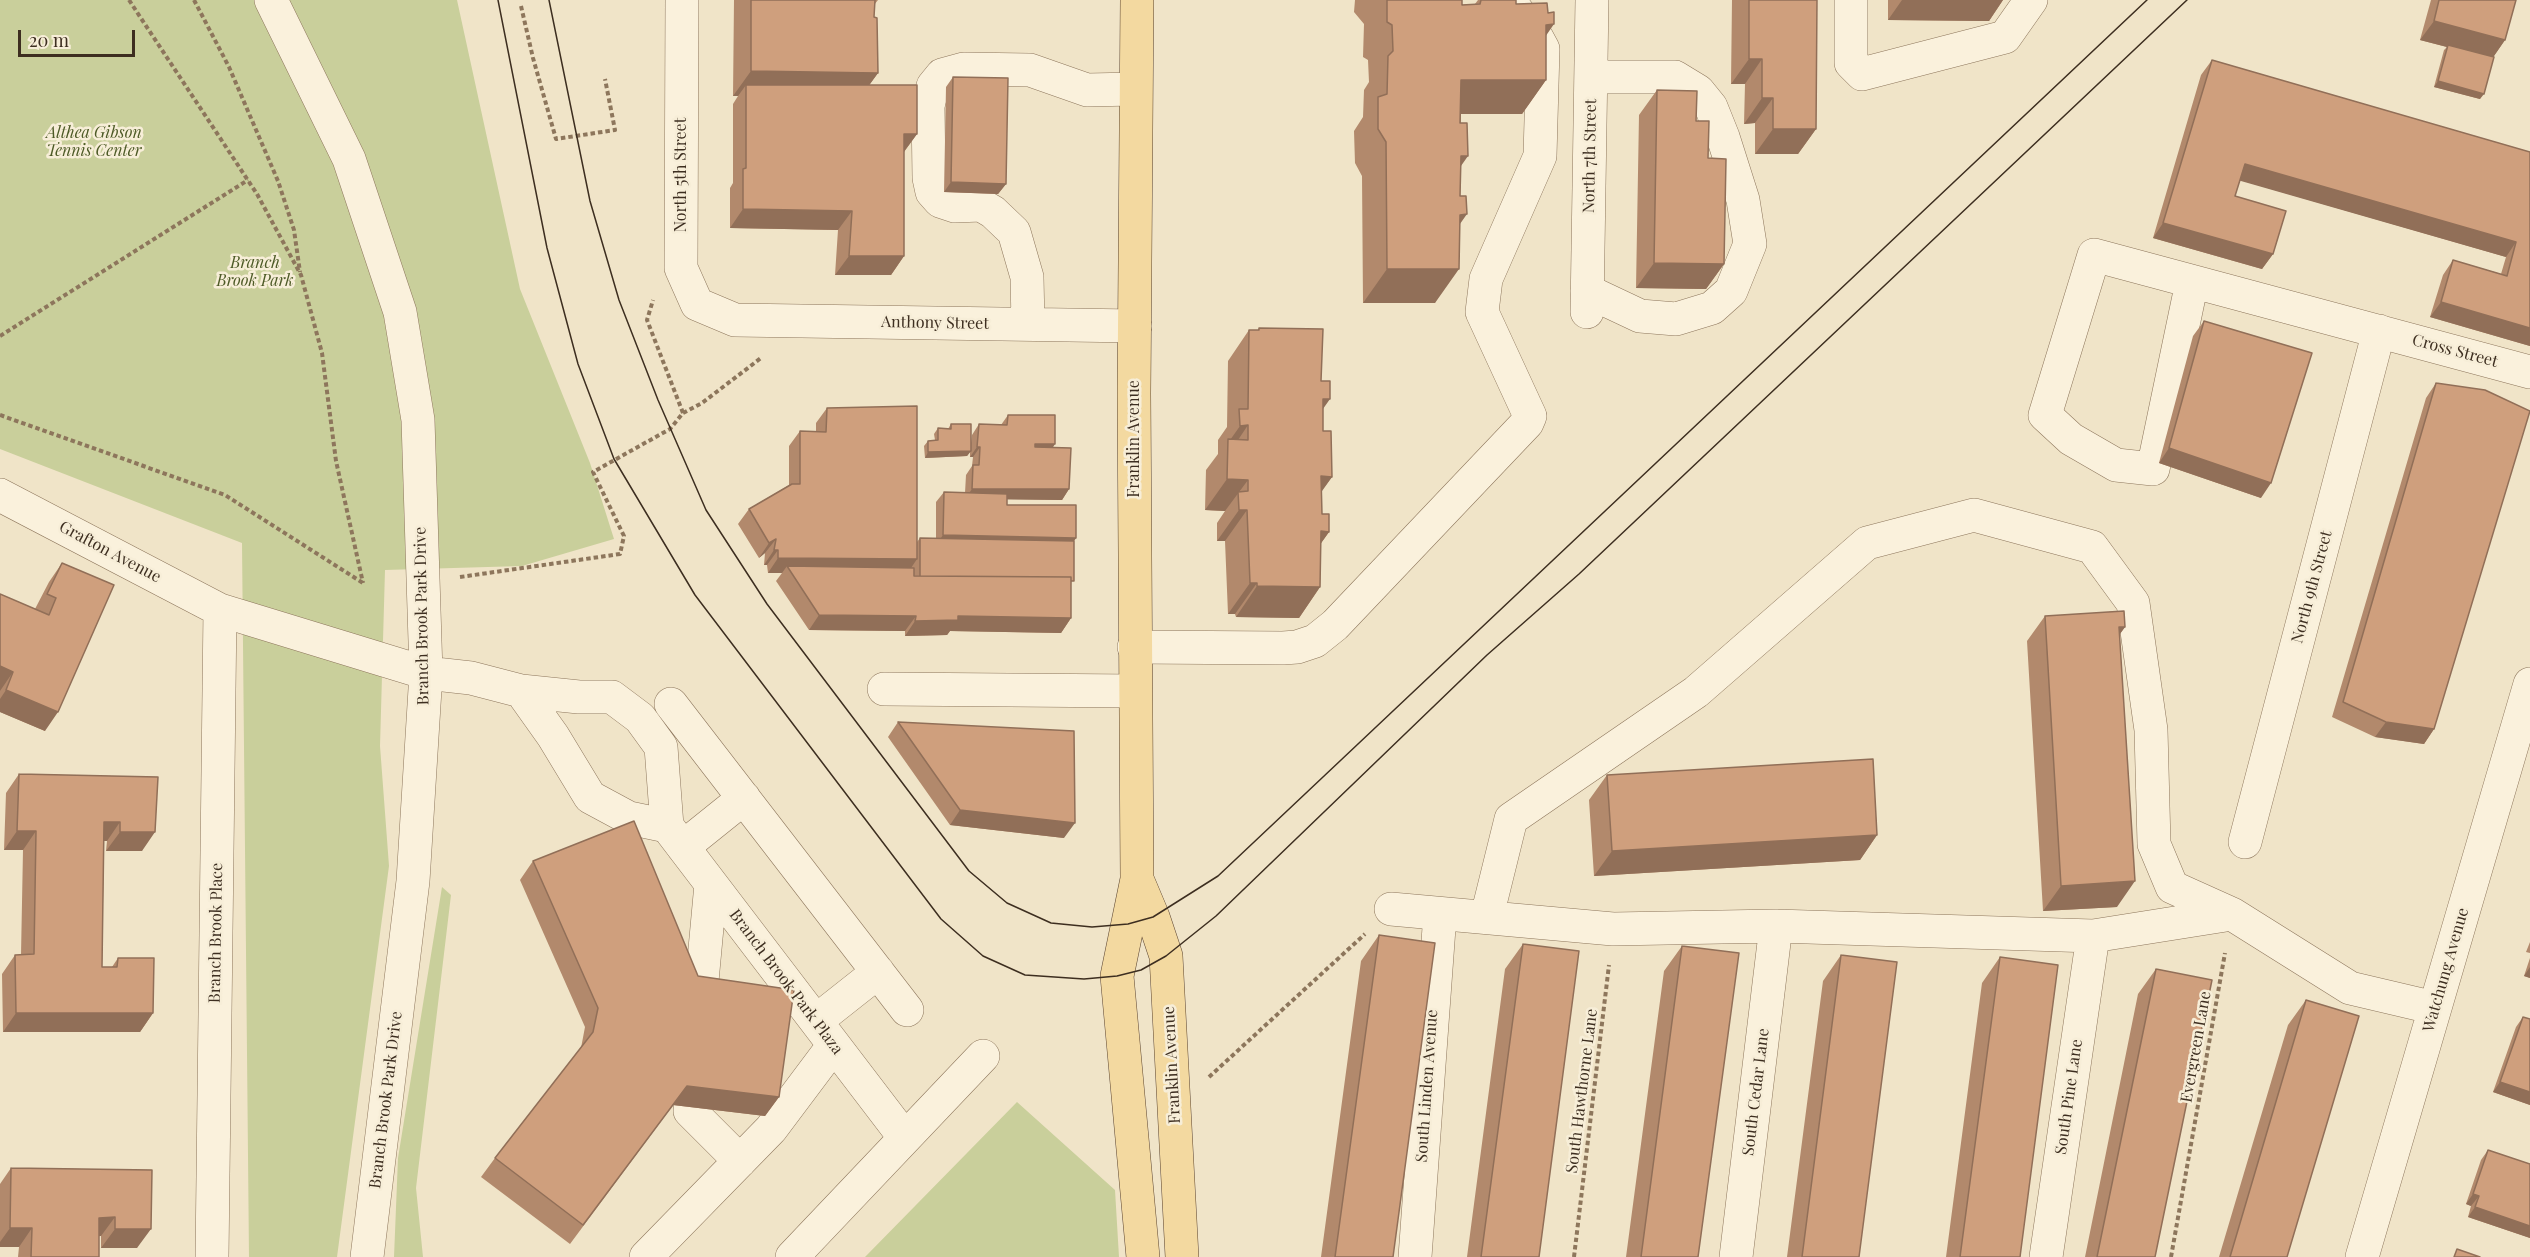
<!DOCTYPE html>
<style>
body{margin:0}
#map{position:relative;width:2530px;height:1257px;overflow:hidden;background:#f0e4c8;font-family:"Playfair Display",serif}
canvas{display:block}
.scale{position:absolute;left:18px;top:30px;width:117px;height:27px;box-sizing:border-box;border:3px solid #3d2e20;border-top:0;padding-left:8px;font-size:18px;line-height:21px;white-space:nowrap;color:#3d2e20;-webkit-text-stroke:4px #f7eed8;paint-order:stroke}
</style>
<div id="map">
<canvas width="2530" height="1257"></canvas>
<div class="scale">20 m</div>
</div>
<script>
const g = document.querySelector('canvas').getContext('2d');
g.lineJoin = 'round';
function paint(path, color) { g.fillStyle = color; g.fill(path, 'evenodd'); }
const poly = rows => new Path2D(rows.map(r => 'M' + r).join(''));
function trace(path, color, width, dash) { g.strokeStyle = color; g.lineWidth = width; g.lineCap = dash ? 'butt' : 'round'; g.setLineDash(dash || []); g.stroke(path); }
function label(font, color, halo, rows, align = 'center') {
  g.font = font + ' "Playfair Display",serif'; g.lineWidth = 5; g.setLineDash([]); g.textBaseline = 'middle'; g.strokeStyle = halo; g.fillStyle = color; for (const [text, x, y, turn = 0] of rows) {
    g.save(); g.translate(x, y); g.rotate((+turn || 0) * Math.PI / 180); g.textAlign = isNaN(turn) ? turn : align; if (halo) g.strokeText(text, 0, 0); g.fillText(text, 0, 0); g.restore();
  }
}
paint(poly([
 [0,0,457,0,520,289,590,463,614,539,522,566,385,570,380,746,389,866,337,1257,249,1257,242,543,0,449],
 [442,887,451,895,416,1188,423,1257,394,1257,398,1158],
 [1017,1102,1115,1190,1119,1257,865,1257]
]), '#c9cf9b');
const minor = poly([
 [271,0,349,159,400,312,418,420,426,673,413,881,367,1257],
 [682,0,681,268,697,304,735,320,1135,326],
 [1851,0,1851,63,1862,74,2005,37,2031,0],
 [2192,282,2153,469,2116,465,2071,439,2045,415,2094,255,2530,372],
 [1587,291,1640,316,1676,319,1712,308,1731,291,1750,244,1743,200,1723,137,1711,107,1698,91,1675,77,1591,77],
 [1587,312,1592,0],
 [1028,324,1027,277,1014,232,993,212,981,205,955,206,940,201,932,192,929,178,928,106,933,86,942,75,964,69,1030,70,1087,90,1135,89],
 [0,495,220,610,426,673,471,678,521,691,579,697,612,697,640,718,661,747,667,826,905,1138],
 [1134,647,1283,648,1297,647,1315,641,1335,625,1527,423,1530,416,1482,312,1486,279,1540,156,1543,49,1537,38,1509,0],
 [884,689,1135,691],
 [521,691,553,736,590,797,629,818,667,826],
 [671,704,907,1010],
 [2245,842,2379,331],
 [683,847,744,798],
 [711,884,690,1111,740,1161],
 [1391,909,1613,929,1776,926,2093,936,2232,914],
 [1487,916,1511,819,1696,692,1867,543,1974,515,2092,547,2133,603,2151,730,2154,844,2172,887,2232,914,2350,988,2435,1008],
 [816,1021,878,972],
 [212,1257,220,610],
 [646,1257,771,1129,834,1045],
 [792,1257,983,1056],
 [1415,1257,1440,914],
 [1736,1257,1776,926],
 [2046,1257,2093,936],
 [2362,1257,2530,684]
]);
const major = poly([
 [1137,0,1134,393,1137,879,1117,976,1143,1257],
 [1137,879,1153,917,1166,956,1182,1257]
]);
trace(minor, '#8d765c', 34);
trace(major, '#5b4430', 34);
trace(poly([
 [129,0,257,194,301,275,322,353,336,461,363,583],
 [194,0,229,67,278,181,294,230,300,272],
 [521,6,533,58,556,139,615,130,605,79],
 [0,336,248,180],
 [683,413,702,403,761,358],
 [0,415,225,495,363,583],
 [460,577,620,554,624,536,593,472,670,429,683,413,647,320,653,300],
 [1209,1077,1365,934],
 [1574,1257,1609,965],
 [2171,1257,2225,953]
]), '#8d765c', 4, [4.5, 3]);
trace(minor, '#faf1dc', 33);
trace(major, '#f3d9a0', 33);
trace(poly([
 [498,0,547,248,578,364,614,459,695,595,941,919,983,956,1025,975,1084,979,1117,976,1141,970,1166,956,1216,916,1487,655,1579,574,2187,0],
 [549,0,590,201,619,300,658,400,706,510,767,604,969,871,1007,903,1051,923,1092,927,1128,924,1153,917,1218,876,2147,0]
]), '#3d2e20', 1.5);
paint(poly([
 [734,0,878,0,874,5,874,17,878,73,869,85,917,134,904,152,904,256,891,275,835,275,838,230,730,228,730,188,733,183,733,104,738,96,733,96],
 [1355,0,1462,0,1462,5,1475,4,1478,0,1516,0,1516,4,1546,36,1546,80,1522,114,1461,114,1460,223,1435,303,1363,303,1362,176,1355,163,1354,131,1363,117,1364,90,1369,82,1368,60,1363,57,1364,24,1354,12],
 [1732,0,1817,0,1816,129,1798,154,1755,154,1755,123,1744,124,1745,84,1731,84],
 [1888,0,2003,0,1989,21,1888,20],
 [2431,0,2516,0,2505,40,2493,57,2480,99,2434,87,2444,50,2447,47,2420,40],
 [2212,60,2530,152,2530,346,2430,317,2443,275,2453,260,2501,274,2506,257,2240,180,2235,196,2273,254,2262,269,2153,238,2201,75],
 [953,77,1006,184,998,194,944,192,946,87],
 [1657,90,1696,121,1708,158,1724,264,1706,289,1636,288,1639,115],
 [2204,321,2261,498,2159,463,2193,336],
 [1259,328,1321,381,1323,431,1332,477,1321,491,1322,514,1329,532,1321,543,1320,587,1299,618,1236,617,1235,614,1228,614,1225,541,1217,541,1217,523,1225,511,1205,510,1206,470,1218,454,1218,440,1227,427,1228,361,1249,330,1258,330],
 [2436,383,2434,729,2424,744,2375,737,2332,717,2426,398],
 [827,408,917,542,920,538,936,539,936,502,944,492,965,493,966,475,972,466,973,457,970,457,970,452,967,456,925,458,924,446,928,441,935,440,934,434,938,428,948,429,951,424,971,443,972,435,979,424,1001,425,1008,415,1053,448,1069,489,1062,500,1007,499,1007,505,1076,538,1074,541,1071,585,1071,618,1061,633,950,631,947,635,905,636,905,631,809,630,776,581,782,573,768,573,767,565,764,565,765,553,759,558,738,524,749,509,789,485,789,446,800,431,816,431,816,423],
 [62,563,45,731,0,712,0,594,35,609,49,582],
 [2045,616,2125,627,2119,635,2117,907,2043,911,2027,641],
 [898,722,1064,838,950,825,888,737],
 [19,774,158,777,142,851,106,851,107,841,104,841,102,967,112,967,118,958,153,1013,140,1032,3,1032,2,974,15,955,21,955,23,850,4,850,6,793],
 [1607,775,1877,835,1860,860,1594,876,1589,800],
 [533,861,698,976,779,1097,765,1116,673,1105,570,1244,481,1177,495,1158,581,1048,585,1027,520,880],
 [1379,935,1393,1257,1321,1257,1361,961],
 [2530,942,2530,953,2526,952],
 [1523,944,1539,1257,1467,1257,1505,969],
 [1682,946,1698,1257,1626,1257,1664,971],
 [1841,955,1859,1257,1787,1257,1823,981],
 [2000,957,2020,1257,1946,1257,1982,983],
 [2530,958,2530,978,2524,976],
 [2156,969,2155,1257,2085,1257,2138,994],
 [2306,1000,2287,1257,2219,1257,2288,1025],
 [2523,1017,2530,1019,2530,1105,2493,1092,2516,1027],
 [2488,1150,2530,1164,2530,1238,2468,1217,2471,1206,2466,1204,2481,1160],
 [11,1168,152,1170,137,1248,101,1248,101,1236,99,1236,99,1257,18,1257,19,1247,0,1247,0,1184]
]), '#b2896c');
paint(poly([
 [1902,0,2003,0,1989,21,1888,20],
 [2434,21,2505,40,2492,59,2448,45,2447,47,2420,40],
 [1554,24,1530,59,1546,25],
 [1749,59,1762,59,1745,84,1731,84],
 [751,71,878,73,860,98,746,85,738,96,733,96],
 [1461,80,1546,80,1522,114,1437,114],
 [2438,81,2484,94,2480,99,2434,87],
 [1762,98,1773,98,1755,123,1744,124],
 [1773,129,1816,129,1798,154,1755,154],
 [904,134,917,134,903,153],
 [1461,156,1468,156,1444,190],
 [2245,164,2516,242,2506,257,2234,179],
 [951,182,1006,184,998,194,944,192],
 [743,209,852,211,838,230,730,228],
 [1467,214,1443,248,1460,215],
 [2163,223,2273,254,2262,269,2153,238],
 [849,256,904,256,891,275,835,275],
 [1654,263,1724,264,1706,289,1636,288],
 [1387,269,1459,269,1435,303,1363,303],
 [2441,302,2530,328,2530,346,2430,317],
 [1323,399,1330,399,1308,430],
 [1248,425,1228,455,1228,443,1240,426],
 [1035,444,1055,444,1048,455,1028,454],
 [977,447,980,447,973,457,970,457],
 [2169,448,2271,483,2261,498,2159,463],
 [971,451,967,456,925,458,928,452],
 [1321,476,1332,477,1310,508],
 [1227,479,1248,480,1225,511,1205,510],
 [972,489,1069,489,1062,500,965,499],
 [1239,510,1247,510,1225,541,1217,541],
 [1321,531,1329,532,1307,563],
 [943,535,1076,538,1069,548,936,545],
 [776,539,765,553,759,558,769,543],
 [774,550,778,550,767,565,764,565],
 [778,558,917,559,907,574,787,566,782,573,768,573],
 [1250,583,1257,583,1235,614,1228,614],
 [1257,586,1320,587,1299,618,1236,617],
 [819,615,916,616,905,631,809,630],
 [958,616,1071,618,1061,633,950,631,947,635,905,636,915,621],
 [2119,627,2125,627,2107,652],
 [0,666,13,672,0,691],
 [6,690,58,712,45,731,0,712,0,699],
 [2386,722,2434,729,2424,744,2375,737],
 [960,810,1075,823,1064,838,950,825],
 [104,822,120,822,107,841,90,841],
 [17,831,36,831,23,850,4,850],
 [120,832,155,832,142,851,106,851],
 [1877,835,1860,860,1594,876,1612,851],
 [2135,881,2117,907,2043,911,2061,886],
 [2530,967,2530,978,2524,976],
 [16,1013,153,1013,140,1032,3,1032],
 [2500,1082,2530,1092,2530,1105,2493,1092],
 [687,1086,779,1097,765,1116,673,1105,570,1244],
 [2473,1194,2479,1196,2471,1206,2466,1204],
 [2475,1207,2530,1226,2530,1238,2468,1217],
 [115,1217,101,1236,86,1237,99,1218],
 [10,1228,32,1228,19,1247,0,1247,0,1242],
 [115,1229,151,1229,137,1248,101,1248]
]), '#916f58');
const building = poly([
 [751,0,875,0,874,17,877,18,878,73,751,71,751,0],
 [1387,0,1462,0,1462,5,1480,4,1481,0,1516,0,1516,4,1547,3,1548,13,1554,12,1554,24,1546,25,1546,80,1461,80,1460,123,1467,123,1468,156,1461,156,1460,196,1466,196,1467,214,1460,215,1459,269,1387,269,1386,142,1378,129,1378,97,1387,94,1388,56,1393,51,1392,25,1387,22,1387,0],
 [1749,0,1817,0,1816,129,1773,129,1773,98,1762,98,1762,59,1749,59,1749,0],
 [2439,0,2516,0,2505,40,2434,21,2439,0],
 [2448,45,2494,57,2484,94,2438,81,2448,45],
 [2212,60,2530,152,2530,328,2441,302,2453,260,2507,276,2516,242,2245,164,2235,196,2286,211,2273,254,2163,223,2212,60],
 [953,77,1008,78,1006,184,951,182,953,77],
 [746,85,917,85,917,134,904,134,904,256,849,256,852,211,743,209,743,169,746,168,746,85],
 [1657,90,1697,91,1696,121,1709,121,1708,158,1726,159,1724,264,1654,263,1657,90],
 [2204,321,2312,353,2271,483,2169,448,2204,321],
 [1259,328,1323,329,1321,381,1330,381,1330,399,1323,399,1323,431,1331,431,1332,477,1321,476,1322,514,1329,514,1329,532,1321,531,1320,587,1257,586,1257,583,1250,583,1247,510,1239,510,1238,492,1248,491,1248,480,1227,479,1228,439,1248,440,1248,425,1240,426,1239,409,1248,409,1249,330,1259,330,1259,328],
 [2436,383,2485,390,2530,411,2434,729,2386,722,2343,702,2436,383],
 [917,406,917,559,778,558,778,550,774,550,776,539,769,543,749,509,792,484,800,484,800,431,826,432,827,408,917,406],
 [1008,415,1055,415,1055,444,1035,444,1035,447,1071,448,1069,489,972,489,973,465,979,465,980,447,977,447,979,424,1007,425,1008,415],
 [951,424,971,424,971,451,928,452,928,441,938,440,938,428,951,429,951,424],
 [944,492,1007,494,1007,505,1076,505,1076,538,943,535,944,492],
 [920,538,1074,541,1074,581,1071,581,1071,577,920,576,920,538],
 [62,563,114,585,58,712,6,690,13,672,0,666,0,594,49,615,56,598,47,594,62,563],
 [787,566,914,568,914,576,1071,577,1071,618,958,616,958,620,915,621,916,616,819,615,787,566],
 [2124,611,2125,627,2119,627,2135,881,2061,886,2045,616,2124,611],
 [898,722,1074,731,1075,823,960,810,898,722],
 [1873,759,1877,835,1612,851,1607,775,1873,759],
 [19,774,158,777,155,832,120,832,120,822,104,822,102,967,117,967,118,958,154,958,153,1013,16,1013,15,955,34,954,36,831,17,831,19,774],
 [634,821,698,976,794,990,779,1097,687,1086,583,1225,495,1158,593,1032,598,1008,533,861,634,821],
 [1379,935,1435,943,1393,1257,1335,1257,1379,935],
 [1523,944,1579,951,1539,1257,1481,1257,1523,944],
 [1682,946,1739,953,1698,1257,1641,1257,1682,946],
 [1841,955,1897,962,1859,1257,1802,1257,1841,955],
 [2000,957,2058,965,2020,1257,1960,1257,2000,957],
 [2156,969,2212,980,2155,1257,2097,1257,2156,969],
 [2306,1000,2359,1016,2287,1257,2230,1257,2306,1000],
 [2523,1017,2530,1019,2530,1092,2500,1082,2523,1017],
 [2488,1150,2530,1164,2530,1226,2475,1207,2479,1196,2473,1194,2488,1150],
 [11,1168,152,1170,151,1229,115,1229,115,1217,99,1218,99,1257,31,1257,32,1228,10,1228,11,1168],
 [2457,1249,2480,1257,2454,1257,2457,1249]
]);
paint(building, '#cf9f7d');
trace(building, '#916f58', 1.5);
label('italic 16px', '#4d5a26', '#f7eed8', [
 ["Althea Gibson",94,133],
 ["Tennis Center",94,151],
 ["Branch",255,263],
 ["Brook Park",255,281]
]);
label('16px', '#3d2e20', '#f7eed8', [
 ["North 7th Street",1590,156,-89],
 ["North 5th Street",681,175,-90],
 ["Anthony Street",935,323,1],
 ["Cross Street",2455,351,15],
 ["Franklin Avenue",1134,439,-90],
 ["Grafton Avenue",110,552,28],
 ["North 9th Street",2312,587,-75],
 ["Branch Brook Park Drive",422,616,-91],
 ["Branch Brook Place",216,933,-89],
 ["Watchung Avenue",2446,970,-74],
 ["Branch Brook Park Plaza",786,982,53],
 ["Evergreen Lane",2196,1047,-80],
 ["Franklin Avenue",1172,1065,-93],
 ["South Linden Avenue",1427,1086,-86],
 ["South Hawthorne Lane",1582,1091,-83],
 ["South Cedar Lane",1756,1092,-83],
 ["South Pine Lane",2069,1097,-82],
 ["Branch Brook Park Drive",386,1100,-83]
]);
</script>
